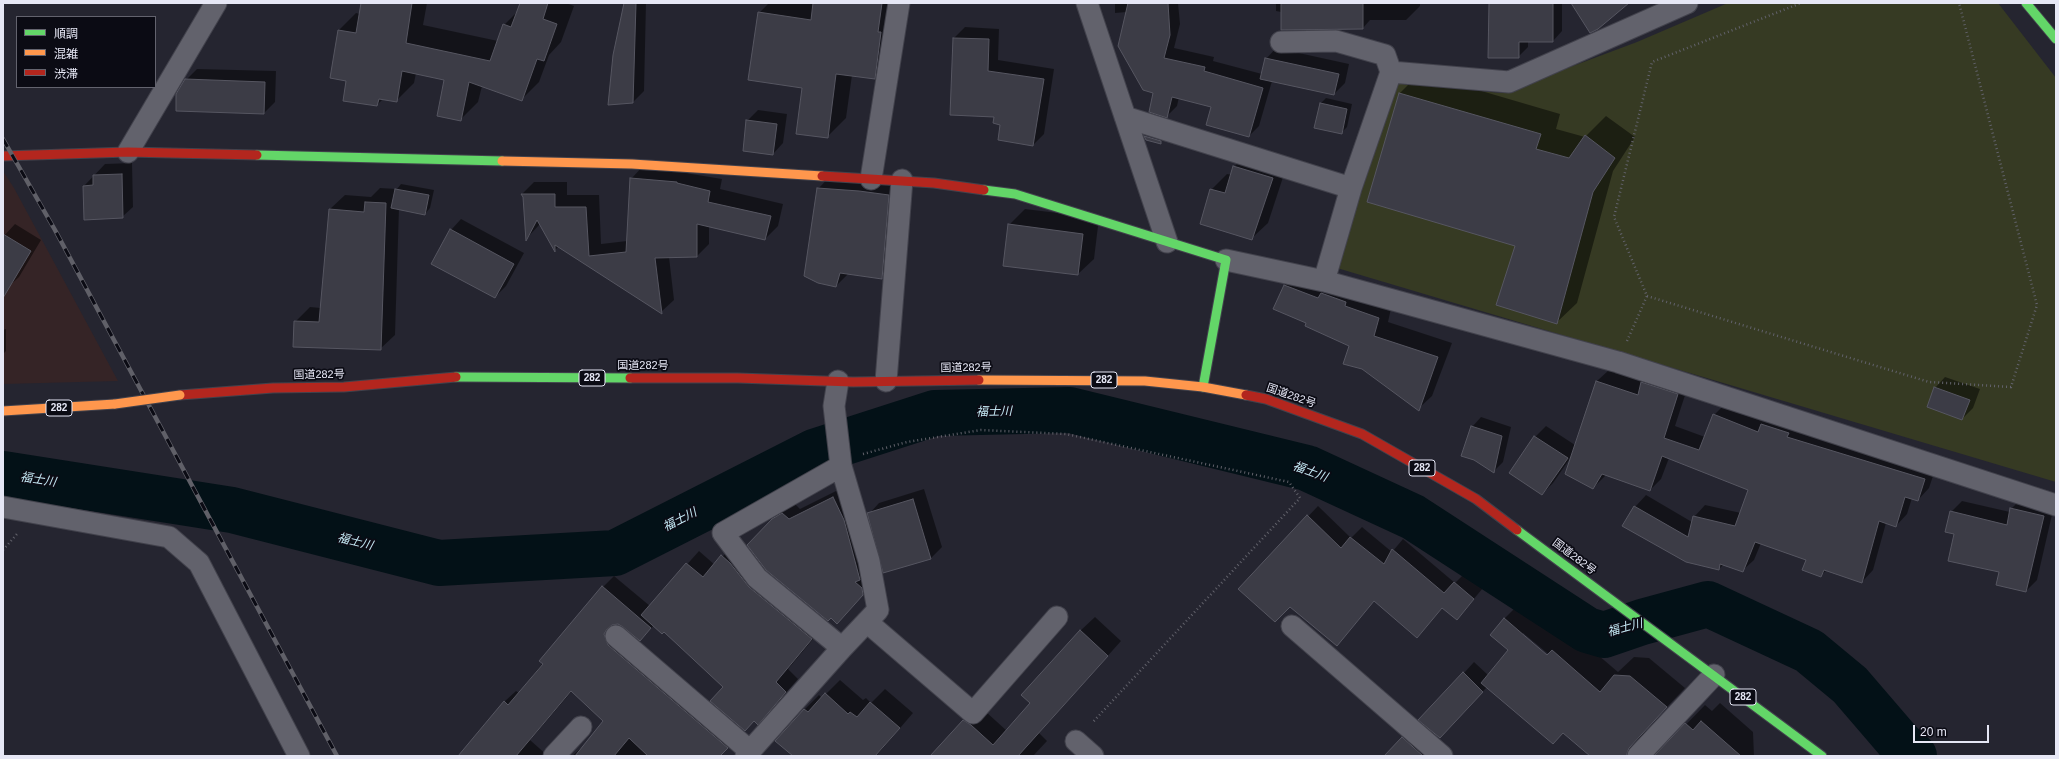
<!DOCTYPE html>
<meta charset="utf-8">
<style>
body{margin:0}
#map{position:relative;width:2059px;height:759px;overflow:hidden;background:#252530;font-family:Helvetica,"Noto Sans JP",sans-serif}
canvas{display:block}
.frame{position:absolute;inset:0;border:4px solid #e6e7f5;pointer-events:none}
.legend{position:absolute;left:16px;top:16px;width:140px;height:72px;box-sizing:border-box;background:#0b0b14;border:1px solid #63636e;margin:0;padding:5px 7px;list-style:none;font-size:12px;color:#e6e7f5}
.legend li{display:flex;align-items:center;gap:8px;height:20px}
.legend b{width:20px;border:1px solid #63636e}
.scale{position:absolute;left:1913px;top:725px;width:76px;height:18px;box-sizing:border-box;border:2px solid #e6e7f5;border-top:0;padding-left:5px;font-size:12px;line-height:14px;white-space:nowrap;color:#e6e7f5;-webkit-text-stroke:3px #0b0b14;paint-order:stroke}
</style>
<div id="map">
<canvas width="2059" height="759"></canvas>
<div class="frame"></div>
<ul class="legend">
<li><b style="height:5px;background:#63d668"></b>順調</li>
<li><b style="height:5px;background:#ff974d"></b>混雑</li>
<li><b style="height:5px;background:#b3261e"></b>渋滞</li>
</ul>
<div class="scale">20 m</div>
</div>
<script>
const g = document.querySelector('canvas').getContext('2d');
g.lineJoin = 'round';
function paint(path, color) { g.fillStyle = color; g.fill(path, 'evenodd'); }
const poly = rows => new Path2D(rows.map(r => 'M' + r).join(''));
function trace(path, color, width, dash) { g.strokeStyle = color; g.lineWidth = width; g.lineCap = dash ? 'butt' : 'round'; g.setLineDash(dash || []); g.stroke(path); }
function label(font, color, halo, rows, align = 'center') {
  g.font = font + ' Helvetica,"Noto Sans JP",sans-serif'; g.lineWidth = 3.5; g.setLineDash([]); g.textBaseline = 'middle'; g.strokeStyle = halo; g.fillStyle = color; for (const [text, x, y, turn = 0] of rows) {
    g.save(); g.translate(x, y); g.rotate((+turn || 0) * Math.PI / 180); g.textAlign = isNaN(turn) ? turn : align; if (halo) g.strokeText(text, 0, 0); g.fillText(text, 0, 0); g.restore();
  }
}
paint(poly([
 [3,171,14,188,118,381,3,384]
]), '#352426');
paint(poly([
 [1728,3,1998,3,2056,78,2056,482,1337,268,1392,83,1501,93,1637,42]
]), '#363a23');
paint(poly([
 [362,3,427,3,423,25,498,41,504,25,518,11,521,3,566,3,574,6,561,42,549,55,539,82,521,100,482,86,478,102,460,120,445,80,416,73,414,83,396,101,383,99,377,105,347,80,338,31,356,13,360,14],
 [625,3,646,3,644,91,633,102],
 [769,3,898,3,893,59,874,78,852,75,846,118,827,137,803,87,759,13],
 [1115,3,1178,3,1180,24,1174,48,1214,57,1213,61,1262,74,1266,59,1276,48,1349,64,1345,83,1334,94,1272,81,1259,126,1249,136,1212,106,1179,97,1177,106,1167,116,1154,92,1127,12,1115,13],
 [1276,3,1420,3,1420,6,1406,20,1370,20,1363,28,1276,11],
 [1490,3,1562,3,1562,31,1553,41,1528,41,1528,47,1518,57],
 [965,27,999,29,998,60,1054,69,1044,134,1033,145,1001,124,995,116,954,38],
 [197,69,276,71,275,102,264,113,186,80],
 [1420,73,1560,114,1556,129,1585,137,1606,116,1635,137,1613,171,1577,303,1556,323,1516,245,1368,201,1400,93],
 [1326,98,1352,104,1347,127,1341,133,1320,104],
 [758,110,787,114,783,143,773,154,747,121],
 [1250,151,1288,162,1268,223,1252,238,1211,190,1227,174,1232,175,1234,167],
 [132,163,133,207,122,217,84,186,105,164],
 [643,166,722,179,720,189,783,204,778,226,765,239,709,226,709,244,697,256,669,257,674,300,661,312,559,246,555,250,540,224,527,238,524,197,522,194,534,182,567,182,567,195,599,195,601,244,627,241,631,179],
 [833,173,904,180,897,263,882,278,849,273,836,286,818,189],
 [401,184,434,190,430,208,425,214,399,208,395,335,380,349,295,322,310,307,321,308,330,209,345,195,371,197,380,188,397,189],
 [1025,209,1099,218,1094,259,1078,274,1009,225],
 [461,219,524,253,506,286,495,297,451,230],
 [15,224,41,240,19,277,8,287,3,284,3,237],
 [1298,271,1392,304,1388,322,1452,343,1432,396,1418,409,1350,345,1308,323,1284,285],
 [6,329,6,351,3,354,3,330],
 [1609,370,1689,383,1675,426,1705,437,1714,415,1726,403,1936,467,1929,488,1918,500,1912,498,1907,514,1896,526,1886,523,1873,570,1862,582,1827,570,1820,576,1807,559,1761,543,1754,560,1742,571,1724,564,1719,569,1635,507,1646,495,1692,522,1694,517,1705,505,1741,513,1749,489,1669,458,1661,479,1650,490,1606,475,1593,488,1571,457,1553,483,1542,494,1510,473,1535,437,1546,426,1575,445,1597,381],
 [1945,377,1980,389,1973,408,1962,419,1935,388],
 [1481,417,1511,427,1503,462,1494,471,1472,427],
 [844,487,873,583,848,611,772,520,784,509,794,503,800,509],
 [924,489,942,547,931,558,884,572,869,514,879,503],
 [2022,498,2054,506,2037,580,2026,591,1955,534,1951,512,1962,501,2010,512,2011,509],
 [1318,506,1351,538,1362,527,1392,552,1403,539,1455,583,1465,573,1483,588,1457,619,1443,607,1417,636,1375,600,1337,644,1290,606,1239,589],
 [734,544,824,626,788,669,798,679,770,711,724,687,665,630,654,625,640,640,618,623,615,623,619,634,738,736,719,756,572,756,588,742,604,721,572,691,530,740,548,756,458,756,504,702,516,691,519,693,603,587,614,576,650,606,699,551,715,565],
 [1523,600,1566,637,1571,632,1618,672,1634,657,1649,658,1685,688,1647,728,1645,740,1649,747,1661,749,1664,747,1705,705,1712,711,1720,703,1753,732,1754,756,1591,756,1563,732,1487,687,1450,726,1464,673,1474,662,1488,675,1510,650,1504,619],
 [1523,633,1552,657,1550,659,1523,636],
 [1095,617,1121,641,1039,733,1047,741,1033,756,932,756,978,706,985,711,1007,731,1032,703,1080,631],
 [840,680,863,700,866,698,871,703,885,689,913,713,876,756,794,756,805,709,819,695,822,698],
 [1418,722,1448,756,1393,756,1403,738]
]), '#0007');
trace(poly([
 [3,474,232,510,439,563,615,553,814,452,935,413,1070,410,1307,468,1413,517,1587,630,1604,635,1642,622,1708,604,1809,651,1850,685,1899,742,1914,756]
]), '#031117', 46);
const building = poly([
 [361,3,412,3,406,43,490,61,503,24,511,27,520,3,548,3,543,19,557,24,544,61,537,59,522,101,469,82,461,121,437,116,444,80,402,71,397,102,379,99,377,106,343,101,346,81,330,78,338,30,356,33,361,3],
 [624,3,636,3,633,103,608,105,613,55,624,3],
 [813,3,882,3,878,32,881,32,875,79,836,74,828,138,796,134,802,88,748,80,758,12,811,20,813,3],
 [1128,3,1168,3,1170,35,1164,58,1205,67,1204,71,1263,88,1249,137,1206,125,1211,107,1172,97,1167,118,1149,112,1153,93,1143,90,1118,46,1128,3],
 [1281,3,1363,3,1363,29,1281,30,1281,3],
 [1489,3,1553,3,1553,42,1519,42,1519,58,1488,58,1489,3],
 [1571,3,1629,3,1598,29,1590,33,1571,3],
 [953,38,989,39,988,71,1044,79,1033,146,998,140,1000,125,993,123,994,117,950,115,953,38],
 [1265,58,1339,74,1334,95,1260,79,1265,58],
 [185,79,265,82,264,114,176,111,176,94,185,79],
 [1399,93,1541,134,1536,149,1569,158,1585,135,1615,158,1593,192,1557,324,1496,305,1515,246,1367,202,1399,93],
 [1320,103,1347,109,1342,134,1314,128,1320,103],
 [746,120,777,124,773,155,743,151,746,120],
 [1144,136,1161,141,1161,144,1146,140,1144,136],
 [1233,166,1273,178,1252,240,1200,224,1210,189,1225,193,1233,166],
 [122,174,123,218,84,220,83,186,93,185,93,175,122,174],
 [630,178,677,182,677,183,710,191,708,202,771,216,765,240,697,224,697,257,655,258,662,314,555,245,555,252,537,220,526,241,523,197,521,194,555,194,555,207,586,207,589,256,626,252,630,178],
 [817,188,859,191,889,195,882,279,840,273,836,287,818,283,804,276,817,188],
 [395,189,429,195,425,215,391,208,395,189],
 [365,202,386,203,381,350,293,347,294,321,319,322,329,209,364,212,365,202],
 [1008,224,1083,234,1078,275,1003,266,1008,224],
 [450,229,514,264,495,298,431,264,450,229],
 [3,234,31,251,3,298,3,234],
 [1284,285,1318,298,1321,293,1346,302,1345,306,1379,318,1374,336,1438,357,1419,411,1362,369,1343,364,1349,346,1305,326,1306,323,1273,309,1284,285],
 [1596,381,1638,395,1641,382,1678,394,1664,438,1699,450,1713,414,1758,432,1761,424,1789,433,1787,437,1925,479,1918,501,1905,497,1896,527,1879,521,1862,583,1824,570,1821,577,1802,570,1806,560,1755,542,1743,572,1720,564,1719,570,1686,562,1622,526,1634,506,1688,537,1693,516,1735,526,1748,490,1662,456,1650,491,1602,474,1593,489,1565,474,1596,381],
 [1934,387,1970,400,1962,420,1927,407,1934,387],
 [1471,426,1502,436,1494,473,1474,460,1461,456,1471,426],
 [1534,436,1568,458,1542,495,1509,473,1534,436],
 [833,497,844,520,860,580,855,582,862,588,863,595,837,624,831,618,828,621,766,570,747,545,772,519,782,513,789,519,833,497],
 [913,499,931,559,883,573,867,513,913,499],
 [2010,508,2044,516,2026,592,1996,585,1999,572,1948,561,1954,534,1945,532,1950,511,2007,525,2010,508],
 [1307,515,1341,548,1350,537,1384,564,1392,549,1444,593,1454,582,1474,599,1457,620,1442,608,1417,638,1374,601,1337,646,1290,607,1275,622,1238,589,1307,515],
 [721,555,730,563,749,587,812,639,776,682,786,692,758,725,754,721,745,731,710,701,723,687,664,632,662,634,641,615,686,563,703,577,721,555],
 [602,586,651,628,640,641,623,627,618,624,612,625,607,629,604,634,608,645,728,748,720,756,648,756,629,738,614,756,575,756,603,721,571,691,516,756,458,756,504,701,508,705,543,664,539,661,602,586],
 [1504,618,1547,655,1552,650,1600,692,1614,675,1630,676,1667,707,1629,748,1626,756,1590,756,1563,733,1553,744,1481,683,1508,650,1490,635,1504,618],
 [1080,630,1108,656,1018,756,930,756,963,720,971,725,993,745,1030,703,1021,695,1080,630],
 [1463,672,1483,692,1440,738,1418,720,1463,672],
 [825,693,848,714,850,712,857,717,870,702,900,728,875,756,793,756,775,741,804,709,808,712,825,693],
 [1701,721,1741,756,1654,756,1685,723,1693,730,1701,721],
 [1402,737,1423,756,1384,756,1402,737]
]);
paint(building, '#3c3c46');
trace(building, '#565661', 1);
const street = poly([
 [1087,3,1167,242],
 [1281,42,1336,41,1385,55,1391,72],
 [1125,117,1351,188],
 [128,152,216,3],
 [871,179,899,3],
 [1226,260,1324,281,1618,362,2056,505],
 [1324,281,1351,188,1391,72,1509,82,1687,3],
 [838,381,834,406,841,466],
 [886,381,902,180],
 [3,507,169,537,199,563,299,756],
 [867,622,973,713,1057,617],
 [1292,626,1442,756],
 [616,636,750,751,746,756],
 [1076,741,1093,756],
 [750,751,842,648,757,578,723,533,841,466,869,561,878,610,842,648],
 [554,756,581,727],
 [1638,756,1714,675]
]);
const fast = poly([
 [2026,3,2056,39],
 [257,155,502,161],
 [984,190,1015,194,1226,260,1203,387],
 [456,377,630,378],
 [1517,530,1822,756]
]);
const slow = poly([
 [502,161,632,164,822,176],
 [979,380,1145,381,1203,387,1246,395],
 [3,411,115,404]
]);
const jam = poly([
 [3,156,128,152,257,155],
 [822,176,934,183,984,190],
 [630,378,738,378,853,382,979,380],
 [180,395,273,388,344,387,456,377],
 [1246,395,1266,399,1362,434,1476,499,1517,530]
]);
trace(street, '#42424c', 23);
trace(fast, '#42424c', 11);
trace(slow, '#42424c', 11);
trace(jam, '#42424c', 11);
trace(poly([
 [1647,296,1929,382,2011,387,2037,305,1959,3],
 [1627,341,1647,296,1614,217,1652,62,1801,3],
 [863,454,907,442,981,430,1066,434,1289,482,1300,498,1092,723],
 [3,550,17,534]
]), '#62626b', 2.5, [1, 3]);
trace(street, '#62626c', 21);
trace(fast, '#63d668', 9);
trace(slow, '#ff974d', 9);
trace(jam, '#b3261e', 9);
const rail = poly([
 [3,139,55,230,337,756]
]);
trace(rail, '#606068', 4.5);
trace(rail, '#0b0b14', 3, [9]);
const slowBridge = poly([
 [115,404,180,395]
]);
trace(slowBridge, '#42424c', 11, []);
trace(slowBridge, '#ff974d', 9);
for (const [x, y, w] of [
 [592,378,26],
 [1104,380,26],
 [59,408,26],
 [1422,468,26],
 [1743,697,26]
]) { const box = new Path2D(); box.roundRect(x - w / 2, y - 8, w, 16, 3); g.fillStyle = '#0b0b14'; g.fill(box); trace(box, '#e6e7f5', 1); }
label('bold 10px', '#e6e7f5', null, [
 ["282",592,378],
 ["282",1104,380],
 ["282",59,408],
 ["282",1422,468],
 ["282",1743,697]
]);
label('11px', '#e6e7f5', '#0b0b14', [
 ["国道282号",643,366],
 ["国道282号",966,368,-1],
 ["国道282号",319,375,-1],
 ["国道282号",1291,396,19],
 ["国道282号",1574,557,37]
]);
label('italic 12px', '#c6ebf7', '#0b0b14', [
 ["福士川",994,412,-1],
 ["福士川",1310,472,20],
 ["福士川",38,480,9],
 ["福士川",680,520,-27],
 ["福士川",355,542,14],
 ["福士川",1625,628,-15]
]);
</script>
